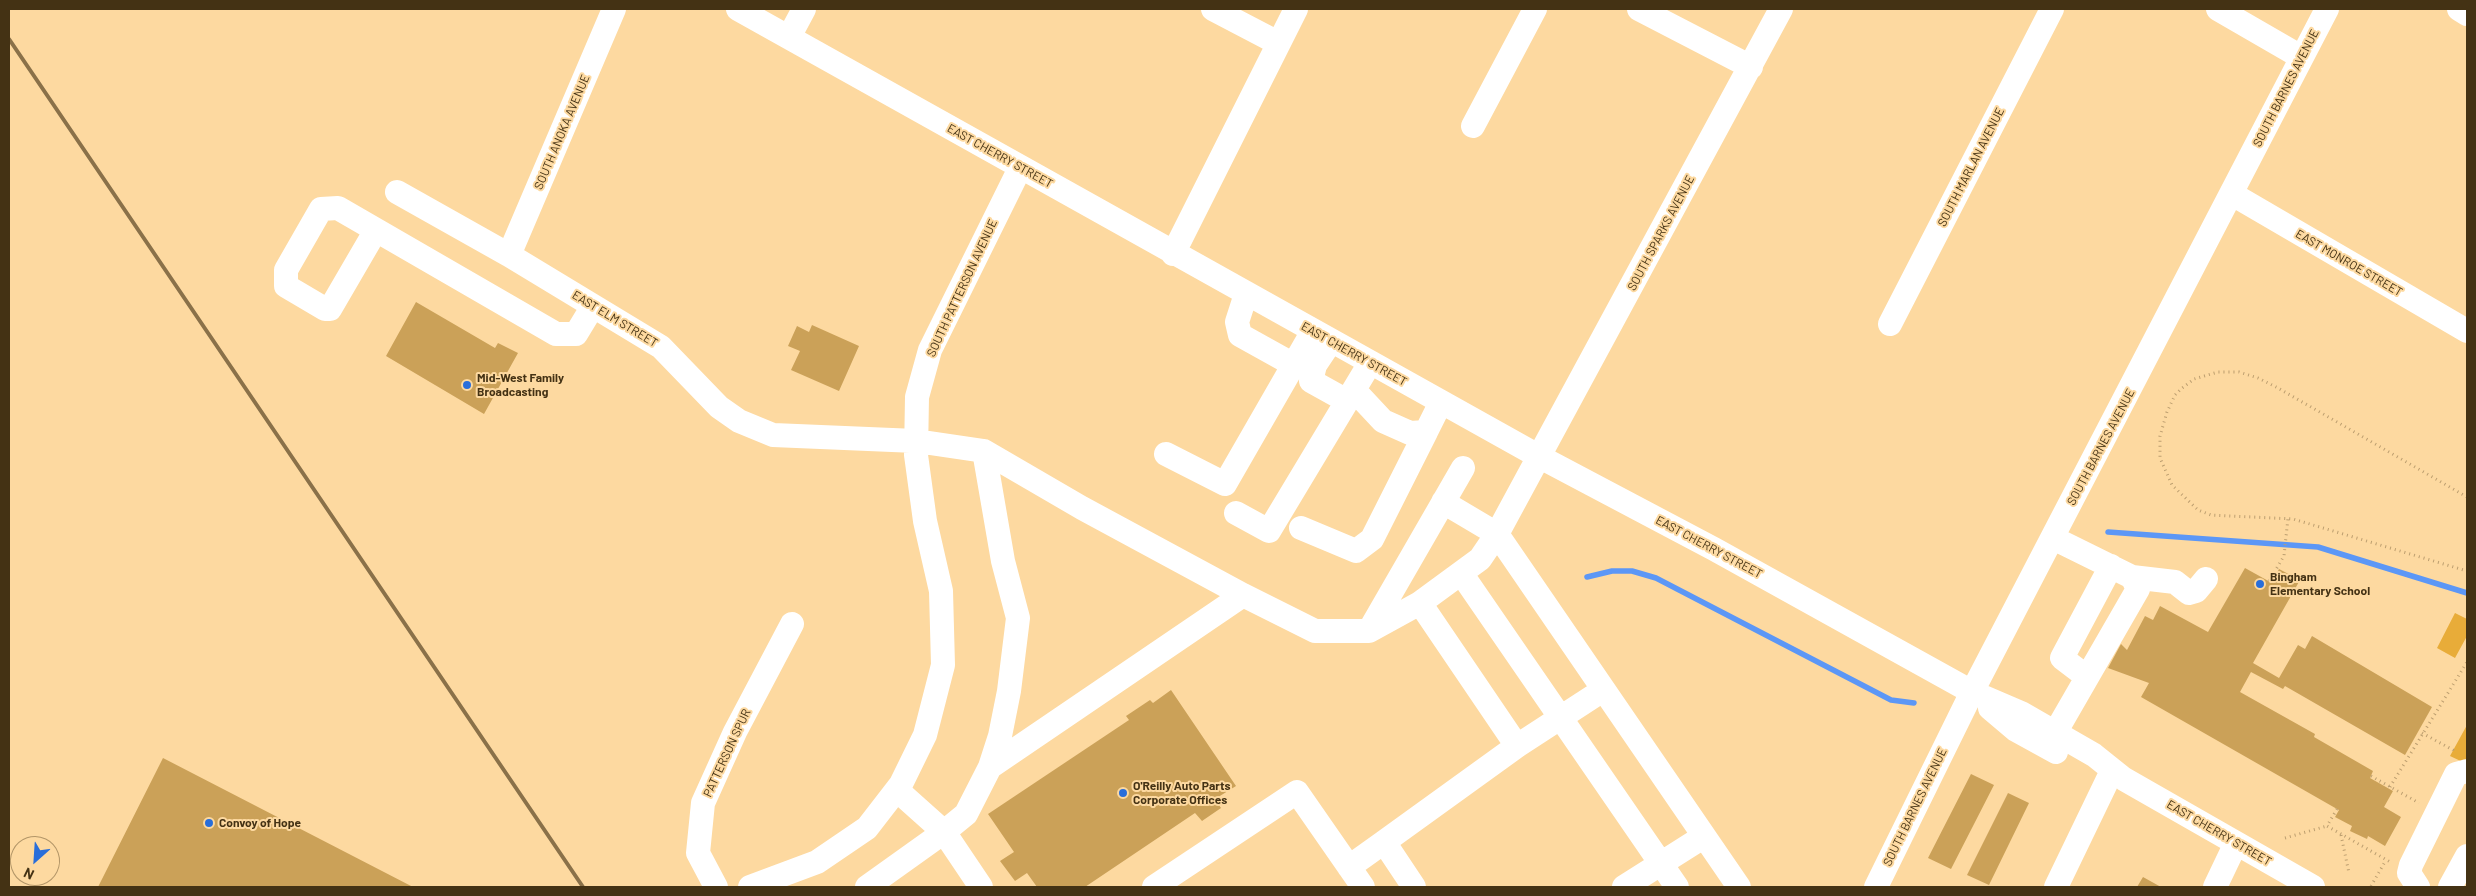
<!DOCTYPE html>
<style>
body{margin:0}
#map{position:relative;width:2476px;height:896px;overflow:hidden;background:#fdd9a0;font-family:Barlow,sans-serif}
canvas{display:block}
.frame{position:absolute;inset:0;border:10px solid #443214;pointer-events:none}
.north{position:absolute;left:10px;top:836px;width:50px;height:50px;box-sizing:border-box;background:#fdd9a0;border:1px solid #b39668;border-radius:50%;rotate:206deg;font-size:14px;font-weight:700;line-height:20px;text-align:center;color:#443214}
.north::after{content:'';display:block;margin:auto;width:18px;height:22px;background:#296eda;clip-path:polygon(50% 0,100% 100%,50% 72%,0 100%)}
</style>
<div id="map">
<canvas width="2476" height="896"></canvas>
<div class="frame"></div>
<div class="north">N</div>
</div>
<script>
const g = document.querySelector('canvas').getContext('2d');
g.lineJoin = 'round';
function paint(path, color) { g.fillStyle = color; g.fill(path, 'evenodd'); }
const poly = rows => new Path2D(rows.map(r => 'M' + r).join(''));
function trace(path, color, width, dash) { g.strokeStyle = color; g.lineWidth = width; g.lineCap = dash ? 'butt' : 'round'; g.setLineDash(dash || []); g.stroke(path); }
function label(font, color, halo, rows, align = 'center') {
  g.font = font + ' Barlow,sans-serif'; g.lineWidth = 4; g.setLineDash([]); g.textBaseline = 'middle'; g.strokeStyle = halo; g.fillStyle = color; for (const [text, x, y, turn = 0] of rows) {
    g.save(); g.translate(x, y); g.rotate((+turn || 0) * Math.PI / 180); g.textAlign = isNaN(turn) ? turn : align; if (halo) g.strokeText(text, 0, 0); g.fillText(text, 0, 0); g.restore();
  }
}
paint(poly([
 [2455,613,2467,619,2467,636,2455,658,2437,648],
 [2467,725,2467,764,2450,756]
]), '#e8ac39');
trace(poly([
 [2108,532,2318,547,2467,593],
 [1587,577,1612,571,1632,571,1656,578,1891,700,1914,703]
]), '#5c97f6', 5.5);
paint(poly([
 [416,302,495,348,498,343,518,353,484,414,386,356],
 [812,325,859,346,839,391,791,370,800,351,788,346,797,326,809,332],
 [2245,568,2272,583,2279,569,2300,580,2253,663,2279,678,2298,645,2305,649,2312,636,2432,707,2405,755,2285,686,2283,689,2251,672,2240,692,2315,734,2314,737,2373,771,2370,778,2393,791,2384,807,2401,817,2385,846,2368,836,2367,839,2350,831,2352,826,2335,817,2339,810,2337,809,2141,697,2149,683,2108,668,2121,644,2127,650,2145,616,2153,620,2160,606,2208,632],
 [1171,690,1236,786,1215,799,1221,808,1202,821,1195,813,1085,887,1037,887,1027,873,1015,881,1000,861,1014,852,988,814,1129,720,1126,716,1150,700,1153,703],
 [163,758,413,887,98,887],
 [1971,774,1994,785,1951,869,1928,858],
 [2008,793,2029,803,1989,885,1967,875],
 [2143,877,2161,887,2137,887]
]), '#cba158');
trace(poly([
 [2467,497,2278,388,2258,378,2239,372,2218,372,2194,379,2181,389,2175,395,2167,412,2160,436,2160,458,2172,485,2198,510,2211,515,2293,519,2467,571],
 [2269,581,2284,556,2288,518],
 [2422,733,2453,750,2455,754],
 [2371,776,2419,803],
 [2390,787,2467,662],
 [2337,809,2327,826,2392,863],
 [2341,835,2349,873],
 [2285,838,2327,826],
 [2371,886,2386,860]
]), '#bc9e6f', 3, [1, 4]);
trace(poly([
 [738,9,1540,457,1714,549,1972,692,2021,713,2094,755,2124,779,2313,887],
 [1213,9,1278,43],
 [1639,9,1751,67],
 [2218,9,2301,57],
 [2459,9,2467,14],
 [789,37,804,9],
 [1473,126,1535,9],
 [397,192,509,255,661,347,719,407,739,421,773,435,916,441,984,451,1082,508,1243,595,1315,631,1369,631,1420,603,1480,559,1497,534,1781,9],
 [2232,194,2467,331],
 [376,230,330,309,325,309,286,286,286,270,321,209,338,208,556,334,576,334,593,306],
 [1173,254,1296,9],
 [509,255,614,9],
 [1246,294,1237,322,1240,335,1294,365],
 [1890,324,2052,9],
 [1331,341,1315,365,1311,381,1347,401],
 [1354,390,1383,421,1410,433,1426,432,1441,402],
 [1166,454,1225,484,1313,331],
 [1443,502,1497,534,1739,887],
 [1236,513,1269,531,1370,363],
 [1301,528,1356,551,1372,539,1426,432],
 [2053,538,2132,577,2138,589,2055,733],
 [1461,573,1677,887],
 [2132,577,2175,582,2189,593,2196,591,2206,579],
 [1420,603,1517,746],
 [1369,631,1463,468],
 [2087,677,2062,658,2111,566],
 [1990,708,2016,730,2056,752],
 [990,767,1243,595],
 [1384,842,1517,746,1603,690],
 [1349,867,1384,842,1414,887],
 [716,887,698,853,703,803,735,732,792,624],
 [750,887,817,862,867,828,901,784,925,735,943,665,941,591,925,521,916,455,917,397,930,350,1020,168],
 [867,887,944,832,897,790],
 [981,887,944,832,966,814,990,767,1000,736,1009,691,1018,618,1003,561,984,451],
 [1154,887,1297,792,1363,887],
 [1624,887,1703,837],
 [1876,887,1972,692,2327,9],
 [2056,887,2110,775],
 [2215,887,2236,843],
 [2418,887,2409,873,2411,865,2456,774,2467,771],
 [2450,887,2467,856]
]), '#fff', 24);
trace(poly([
 [9,39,583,887]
]), '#8a7149', 4);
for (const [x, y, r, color] of [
 [467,385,5,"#296eda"],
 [2260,584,5,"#296eda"],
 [1123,793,5,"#296eda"],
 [209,823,5,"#296eda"]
]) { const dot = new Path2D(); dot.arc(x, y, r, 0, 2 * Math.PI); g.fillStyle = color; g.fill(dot); trace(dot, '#fdd9a0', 2); }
label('12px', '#443214', '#fdd9a0', [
 ["SOUTH BARNES AVENUE",2286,88,-63],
 ["SOUTH ANOKA AVENUE",562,132,-67],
 ["EAST CHERRY STREET",1000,156,29],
 ["SOUTH MARLAN AVENUE",1971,167,-63],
 ["SOUTH SPARKS AVENUE",1661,233,-62],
 ["EAST MONROE STREET",2349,263,30],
 ["SOUTH PATTERSON AVENUE",962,288,-65],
 ["EAST ELM STREET",615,319,31],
 ["EAST CHERRY STREET",1354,354,29],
 ["SOUTH BARNES AVENUE",2101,447,-62],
 ["EAST CHERRY STREET",1709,547,28],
 ["PATTERSON SPUR",727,753,-65],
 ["SOUTH BARNES AVENUE",1915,807,-64],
 ["EAST CHERRY STREET",2219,833,30]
]);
label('bold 12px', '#443214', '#fdd9a0', [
 ["Mid-West Family",477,378],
 ["Broadcasting",477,392],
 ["Bingham",2270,577],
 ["Elementary School",2270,591],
 ["O'Reilly Auto Parts",1133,786],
 ["Corporate Offices",1133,800],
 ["Convoy of Hope",219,823]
], 'left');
</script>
